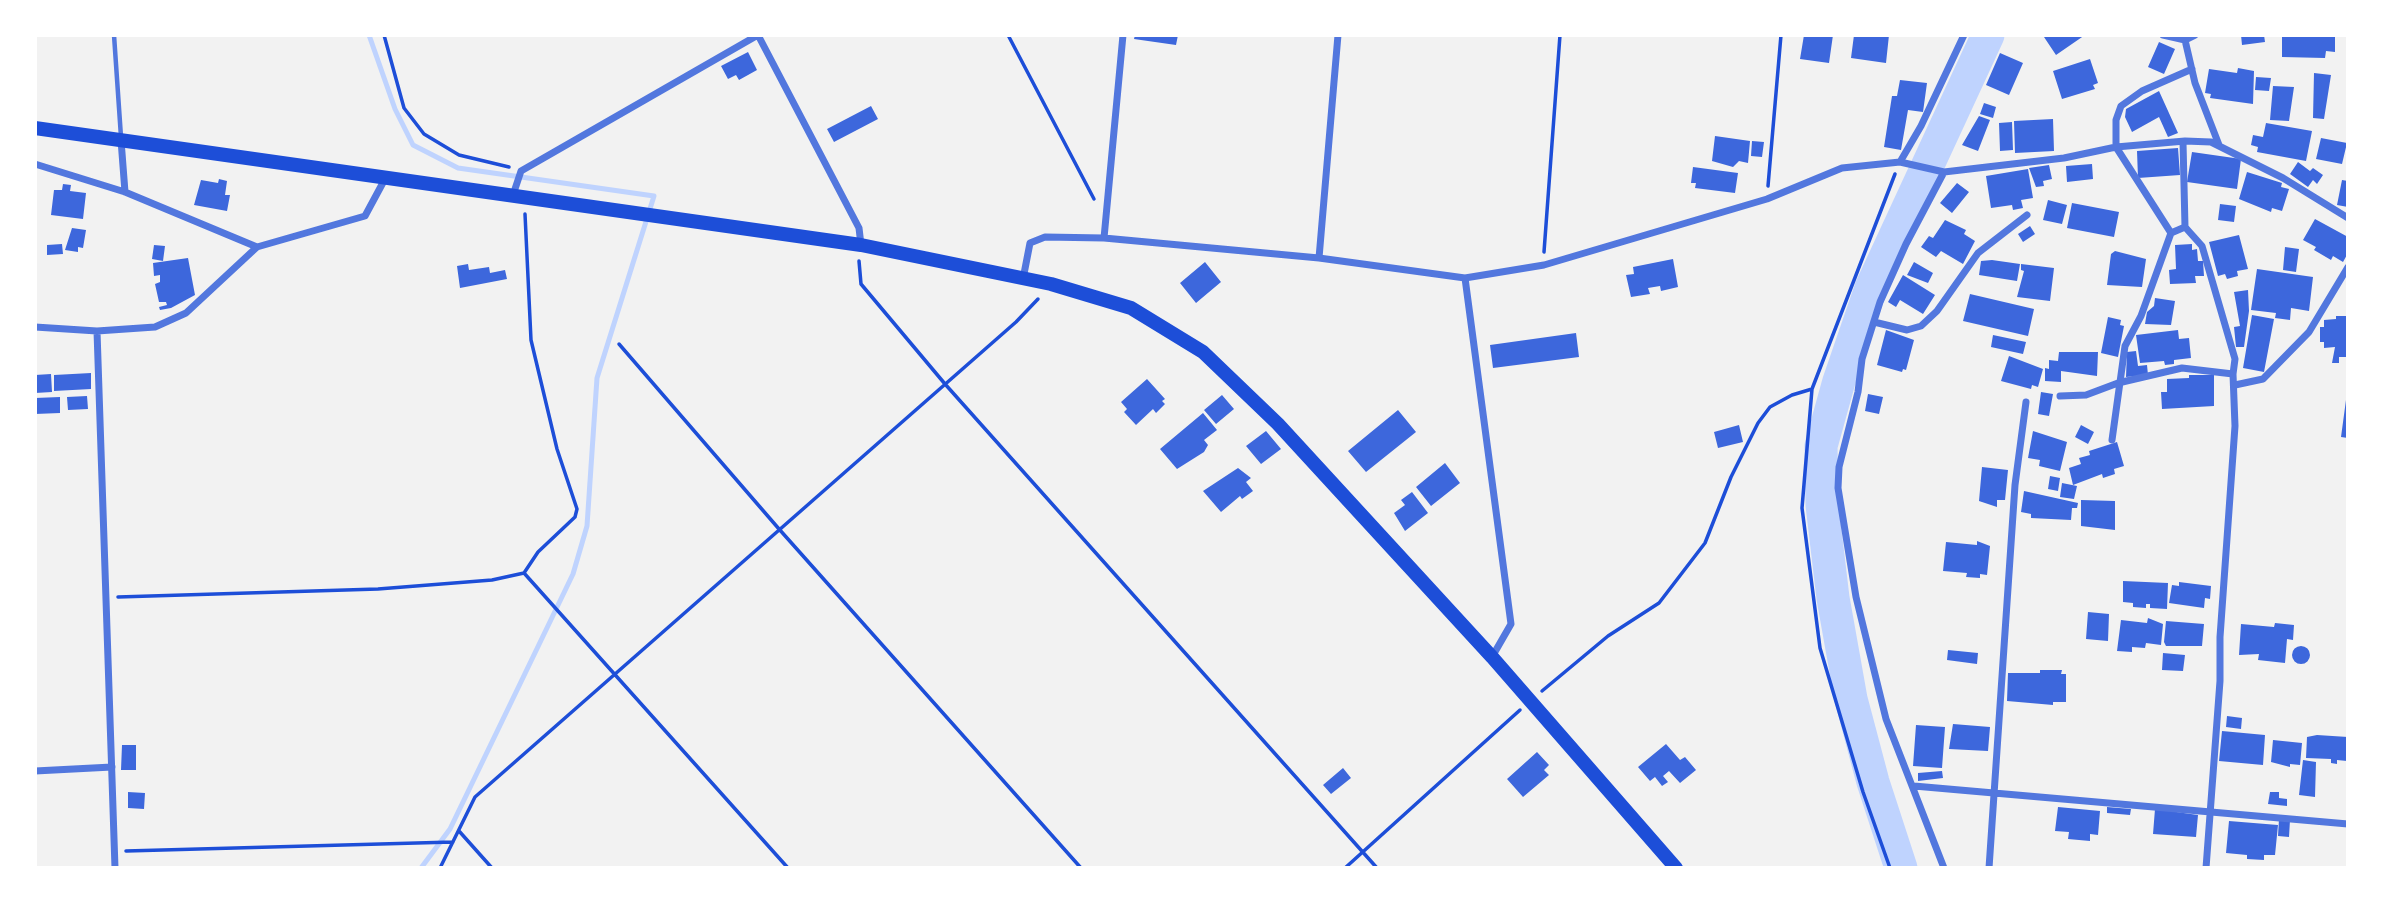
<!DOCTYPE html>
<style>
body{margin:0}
#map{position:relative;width:2383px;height:903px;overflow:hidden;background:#f2f2f2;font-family:"Nunito Sans",sans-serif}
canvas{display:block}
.frame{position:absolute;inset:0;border:37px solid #fff;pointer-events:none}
</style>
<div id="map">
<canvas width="2383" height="903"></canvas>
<div class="frame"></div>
</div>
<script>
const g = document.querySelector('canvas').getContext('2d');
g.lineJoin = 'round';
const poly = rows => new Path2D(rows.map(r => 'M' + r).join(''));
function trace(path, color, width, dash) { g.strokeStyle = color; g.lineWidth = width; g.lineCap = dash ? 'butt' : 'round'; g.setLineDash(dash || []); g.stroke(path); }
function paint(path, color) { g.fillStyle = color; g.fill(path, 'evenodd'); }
trace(poly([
 [369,35,395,109,413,145,458,168,654,196,597,378,587,526,573,574,450,829,421,868]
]), '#bfd3fe', 5);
trace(poly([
 [1901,868,1873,782,1851,699,1833,598,1822,505,1821,446,1839,381,1871,288,1988,35]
]), '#bfd3fe', 33);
paint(poly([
 [1135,35,1178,35,1176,45,1134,39],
 [1804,35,1833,35,1829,63,1800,59],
 [1854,35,1889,35,1886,63,1851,58],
 [2047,35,2085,35,2056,55,2044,37],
 [2241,35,2264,35,2265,42,2242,45],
 [2282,35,2335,35,2335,52,2326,51,2325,58,2282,57],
 [2159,42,2175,49,2164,74,2148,67],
 [748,52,757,70,739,80,736,75,728,79,721,66],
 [2000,53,2023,63,2009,95,1986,85],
 [2090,59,2098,83,2093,85,2095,89,2062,99,2053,71],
 [2238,68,2254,71,2253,104,2210,98,2211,94,2205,93,2209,69,2237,73],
 [2314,73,2331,75,2324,119,2313,118],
 [2256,77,2271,78,2269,91,2255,90],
 [1900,80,1927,83,1923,112,1908,110,1901,150,1884,147,1892,96,1897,96],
 [2273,86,2294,87,2289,121,2270,120],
 [2159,91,2178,133,2168,137,2159,117,2132,132,2125,117,2126,109],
 [1984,103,1996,107,1993,118,1980,114],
 [871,106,878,119,834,142,827,129],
 [1979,116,1990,120,1978,151,1962,145],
 [2053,119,2054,151,2015,153,2014,121],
 [2012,122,2013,150,2000,151,1999,123],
 [2266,123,2312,131,2306,161,2257,152,2258,147,2251,145,2253,135,2263,137],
 [1715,136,1750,141,1748,163,1739,161,1733,167,1712,161],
 [2321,138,2347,143,2342,164,2316,159],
 [1752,141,1764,142,1762,157,1751,156],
 [2178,148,2180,175,2138,178,2137,151],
 [2192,152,2241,159,2237,189,2187,182],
 [2298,162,2310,171,2313,168,2323,175,2317,184,2313,180,2308,187,2290,174],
 [2092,164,2093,179,2067,182,2066,166],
 [2049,165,2052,179,2043,181,2044,186,2036,187,2029,168],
 [1693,167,1738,173,1735,193,1695,188,1696,183,1691,183],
 [2028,169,2033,198,2021,200,2023,208,2013,210,2012,205,1991,208,1986,176],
 [2247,172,2282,183,2281,187,2289,189,2282,211,2272,208,2271,212,2239,199],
 [219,179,227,181,225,195,230,195,227,211,194,205,201,180,218,183],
 [2342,180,2348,181,2348,207,2337,205],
 [1957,183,1969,192,1952,213,1940,203],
 [63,184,71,185,70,191,86,193,83,219,51,215,54,190,62,190],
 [2048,200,2067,205,2062,224,2043,220],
 [2072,203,2119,212,2114,237,2067,228],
 [2220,204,2236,206,2234,222,2218,220],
 [2315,219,2348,237,2348,253,2343,262,2333,256,2331,260,2314,250,2316,247,2303,240],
 [1945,220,1966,230,1964,234,1975,241,1963,264,1941,251,1936,257,1921,247,1929,236,1933,238],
 [2030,226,2035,234,2023,242,2018,234],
 [72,228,86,230,83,248,78,247,78,252,65,250],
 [2239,235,2248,269,2237,271,2238,276,2227,279,2225,274,2218,276,2209,242],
 [62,244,63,254,47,255,47,245],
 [2192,244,2192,250,2197,249,2198,261,2203,261,2204,276,2195,276,2196,283,2170,284,2169,270,2176,269,2175,245],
 [154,245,165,246,163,261,152,259],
 [2285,247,2299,249,2296,272,2283,270],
 [2115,251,2146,259,2142,287,2107,285,2111,254],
 [188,258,195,295,171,308,160,310,159,307,167,305,166,302,159,302,155,284,160,282,160,275,154,276,153,263],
 [1673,259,1678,287,1661,291,1660,286,1648,288,1650,294,1631,297,1626,275,1634,274,1633,267],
 [1992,260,2020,264,2017,281,1979,275,1981,261],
 [1205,262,1221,282,1196,303,1180,283],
 [1914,262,1933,273,1928,283,1907,275],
 [468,264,469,270,489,267,490,273,505,270,507,279,460,288,457,266],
 [2021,264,2054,268,2050,301,2017,297,2024,271,2021,270],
 [2257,269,2313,277,2309,311,2291,308,2290,320,2275,318,2276,313,2251,310],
 [1903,275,1935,295,1923,314,1900,300,1896,307,1888,302],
 [2248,290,2249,311,2244,347,2236,347,2234,327,2240,326,2234,292],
 [1970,294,2034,309,2028,336,1963,321],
 [2155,298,2175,301,2171,325,2145,324,2147,312,2154,306],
 [2252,315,2274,319,2264,372,2243,368],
 [2336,316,2348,316,2348,357,2339,357,2339,363,2332,363,2335,347,2324,348,2324,342,2320,342,2320,327,2324,327,2324,320,2336,319],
 [2108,317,2121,320,2120,325,2124,326,2118,357,2101,353],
 [1886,330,1914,340,1906,370,1903,369,1902,372,1877,365],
 [2178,330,2179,339,2189,338,2191,358,2174,360,2174,364,2165,365,2164,361,2140,363,2136,335],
 [1576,333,1579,357,1493,368,1490,345],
 [1993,335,2026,342,2023,354,1991,347],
 [2136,351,2138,366,2147,365,2148,375,2126,377,2127,352],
 [2059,352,2098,352,2097,376,2061,371,2061,382,2045,381,2045,368,2049,369,2049,360,2058,361],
 [2009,356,2043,369,2038,387,2032,385,2031,389,2001,381],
 [91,373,91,389,54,391,54,375],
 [51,374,52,392,35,393,35,375],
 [2189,375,2214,375,2214,406,2162,409,2161,392,2167,392,2167,379,2189,378],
 [1147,379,1165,399,1162,401,1165,404,1156,413,1153,409,1136,425,1124,412,1127,409,1121,402],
 [2041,392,2053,394,2049,416,2038,414],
 [1868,394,1883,397,1879,414,1865,411],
 [1222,395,1234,409,1216,424,1204,410],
 [87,396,88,409,68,410,67,397],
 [60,397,60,413,35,414,35,398],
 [2346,400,2348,400,2348,438,2341,437],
 [1398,410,1416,432,1366,472,1348,451],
 [1203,413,1217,430,1204,440,1208,445,1204,452,1177,469,1160,449],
 [1739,425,1743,442,1718,448,1714,432],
 [2081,425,2094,432,2088,444,2075,437],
 [1266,431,1281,449,1261,464,1246,446],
 [2033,431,2067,442,2060,471,2039,466,2040,460,2028,458],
 [2117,442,2124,466,2114,469,2115,474,2103,478,2102,474,2073,485,2069,468,2081,464,2079,458,2090,455,2089,451],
 [1445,463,1460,483,1431,506,1416,487],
 [1982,467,2008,470,2005,500,1997,500,1997,507,1979,501],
 [1238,468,1251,478,1246,482,1253,491,1242,499,1240,496,1221,512,1203,491],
 [2050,476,2060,478,2058,491,2048,489],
 [2062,483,2077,486,2074,499,2060,497],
 [2024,491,2078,503,2077,508,2072,508,2071,520,2031,518,2031,514,2021,512],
 [1412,492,1428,513,1405,531,1394,513,1405,505,1401,500],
 [2081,500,2115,501,2115,530,2081,526],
 [1977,541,1990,546,1987,575,1980,574,1980,578,1966,577,1967,573,1943,571,1946,542,1977,545],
 [2123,581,2168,583,2167,609,2150,608,2150,604,2146,604,2146,608,2133,607,2133,603,2123,602],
 [2179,582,2211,586,2210,599,2205,598,2204,608,2169,603,2172,585,2179,586],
 [2088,612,2109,614,2108,641,2086,639],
 [2148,618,2163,624,2161,645,2146,643,2145,648,2132,647,2132,652,2117,651,2121,620,2147,623],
 [2166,621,2204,624,2202,646,2166,646,2164,642],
 [2275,623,2294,625,2293,640,2287,639,2285,663,2258,660,2259,654,2239,655,2241,624,2274,627],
 '2292 655a9 9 0 1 1 18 0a9 9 0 1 1-18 0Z',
 [1948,650,1978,653,1977,664,1947,660],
 [2163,653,2185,655,2183,671,2162,670],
 [2040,670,2062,670,2061,674,2066,674,2066,702,2053,702,2053,705,2007,701,2008,673,2040,673],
 [2227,716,2242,718,2241,729,2226,727],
 [1953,724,1990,727,1988,751,1949,749],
 [1916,725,1945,727,1942,768,1913,766],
 [2222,731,2265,735,2263,765,2219,761],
 [2317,735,2348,737,2347,761,2337,760,2337,764,2331,763,2331,759,2306,758,2307,737],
 [2273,740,2302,743,2300,765,2290,764,2290,767,2271,762],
 [1666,744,1680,760,1685,757,1696,770,1680,783,1669,771,1663,776,1668,782,1662,786,1655,777,1650,781,1638,767],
 [122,745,136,745,136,770,121,770],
 [1537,752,1549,765,1544,770,1549,775,1523,797,1507,779],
 [2303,760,2316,762,2315,797,2299,795],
 [1343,768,1351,778,1331,794,1323,785],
 [1942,771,1943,778,1918,781,1918,773],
 [128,792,145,793,144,809,128,808],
 [2270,792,2279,792,2279,798,2287,799,2287,806,2268,804],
 [2058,807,2100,811,2098,835,2090,834,2090,841,2068,839,2069,832,2055,831],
 [2107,807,2131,809,2130,815,2107,813],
 [2155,809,2198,815,2196,837,2153,834],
 [2279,819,2290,820,2289,837,2278,836],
 [2229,821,2278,825,2275,855,2264,855,2264,860,2247,859,2247,855,2226,853]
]), '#3d67dc');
trace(poly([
 [384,35,404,108,424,134,459,155,509,167],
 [1008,35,1094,199],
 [1768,186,1781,35],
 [1544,252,1560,35],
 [859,261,861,284,945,384,1377,868],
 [619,344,779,529,1081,868],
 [1812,389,1802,508,1820,648,1863,792,1890,868],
 [524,573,538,552,575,517,577,509,557,449,531,340,525,214],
 [118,597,378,589,492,580,524,573,788,868],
 [1542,691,1608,636,1659,603,1705,543,1731,477,1758,423,1770,407,1792,395,1812,389,1895,174],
 [459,831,492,868],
 [126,851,453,842],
 [440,868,475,797,1016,322,1038,299],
 [1345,868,1520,710]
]), '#1d4ed8', 3.5);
trace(poly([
 [114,35,121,137]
]), '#5277de', 4.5);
trace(poly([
 [758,35,859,228,861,245],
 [2163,35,2185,40,2195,35],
 [2185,40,2195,83,2219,145],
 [2192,69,2142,91,2121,106,2116,120,2116,147,2171,233,2185,227,2202,246,2235,359,2233,374,2235,426,2220,637,2220,681,2206,868],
 [121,140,125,192],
 [2183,142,2185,227],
 [1900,162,1921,126,1964,35],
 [35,164,125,192,257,247],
 [513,195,521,171,758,35],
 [1104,238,1123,35],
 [1319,258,1338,35],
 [1465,278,1511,624,1492,657],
 [1023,279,1030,243,1045,237,1104,238,1319,258,1465,278,1544,265,1767,199,1842,168,1900,162,1944,172,2064,158,2116,147,2185,141,2211,142,2283,178,2348,218],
 [1874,322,1907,330,1921,326,1937,311,1978,253,2027,215],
 [35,327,97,331,155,327,186,313,257,247,365,216,386,177],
 [97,331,115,868],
 [2235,385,2263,379,2309,332,2348,267],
 [2060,396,2086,395,2118,383,2182,368,2233,374],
 [2112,440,2125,346,2141,316,2171,233],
 [35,771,112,767],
 [1914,786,2348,824],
 [1944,868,1886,719,1856,597,1838,488,1839,467,1858,392,1862,359,1880,302,1906,244,1944,172],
 [1989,868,2015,485,2026,402]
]), '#5277de', 7);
trace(poly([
 [35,128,861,245,1051,284,1131,308,1203,352,1278,424,1492,657,1676,868]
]), '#1d4ed8', 14);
</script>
